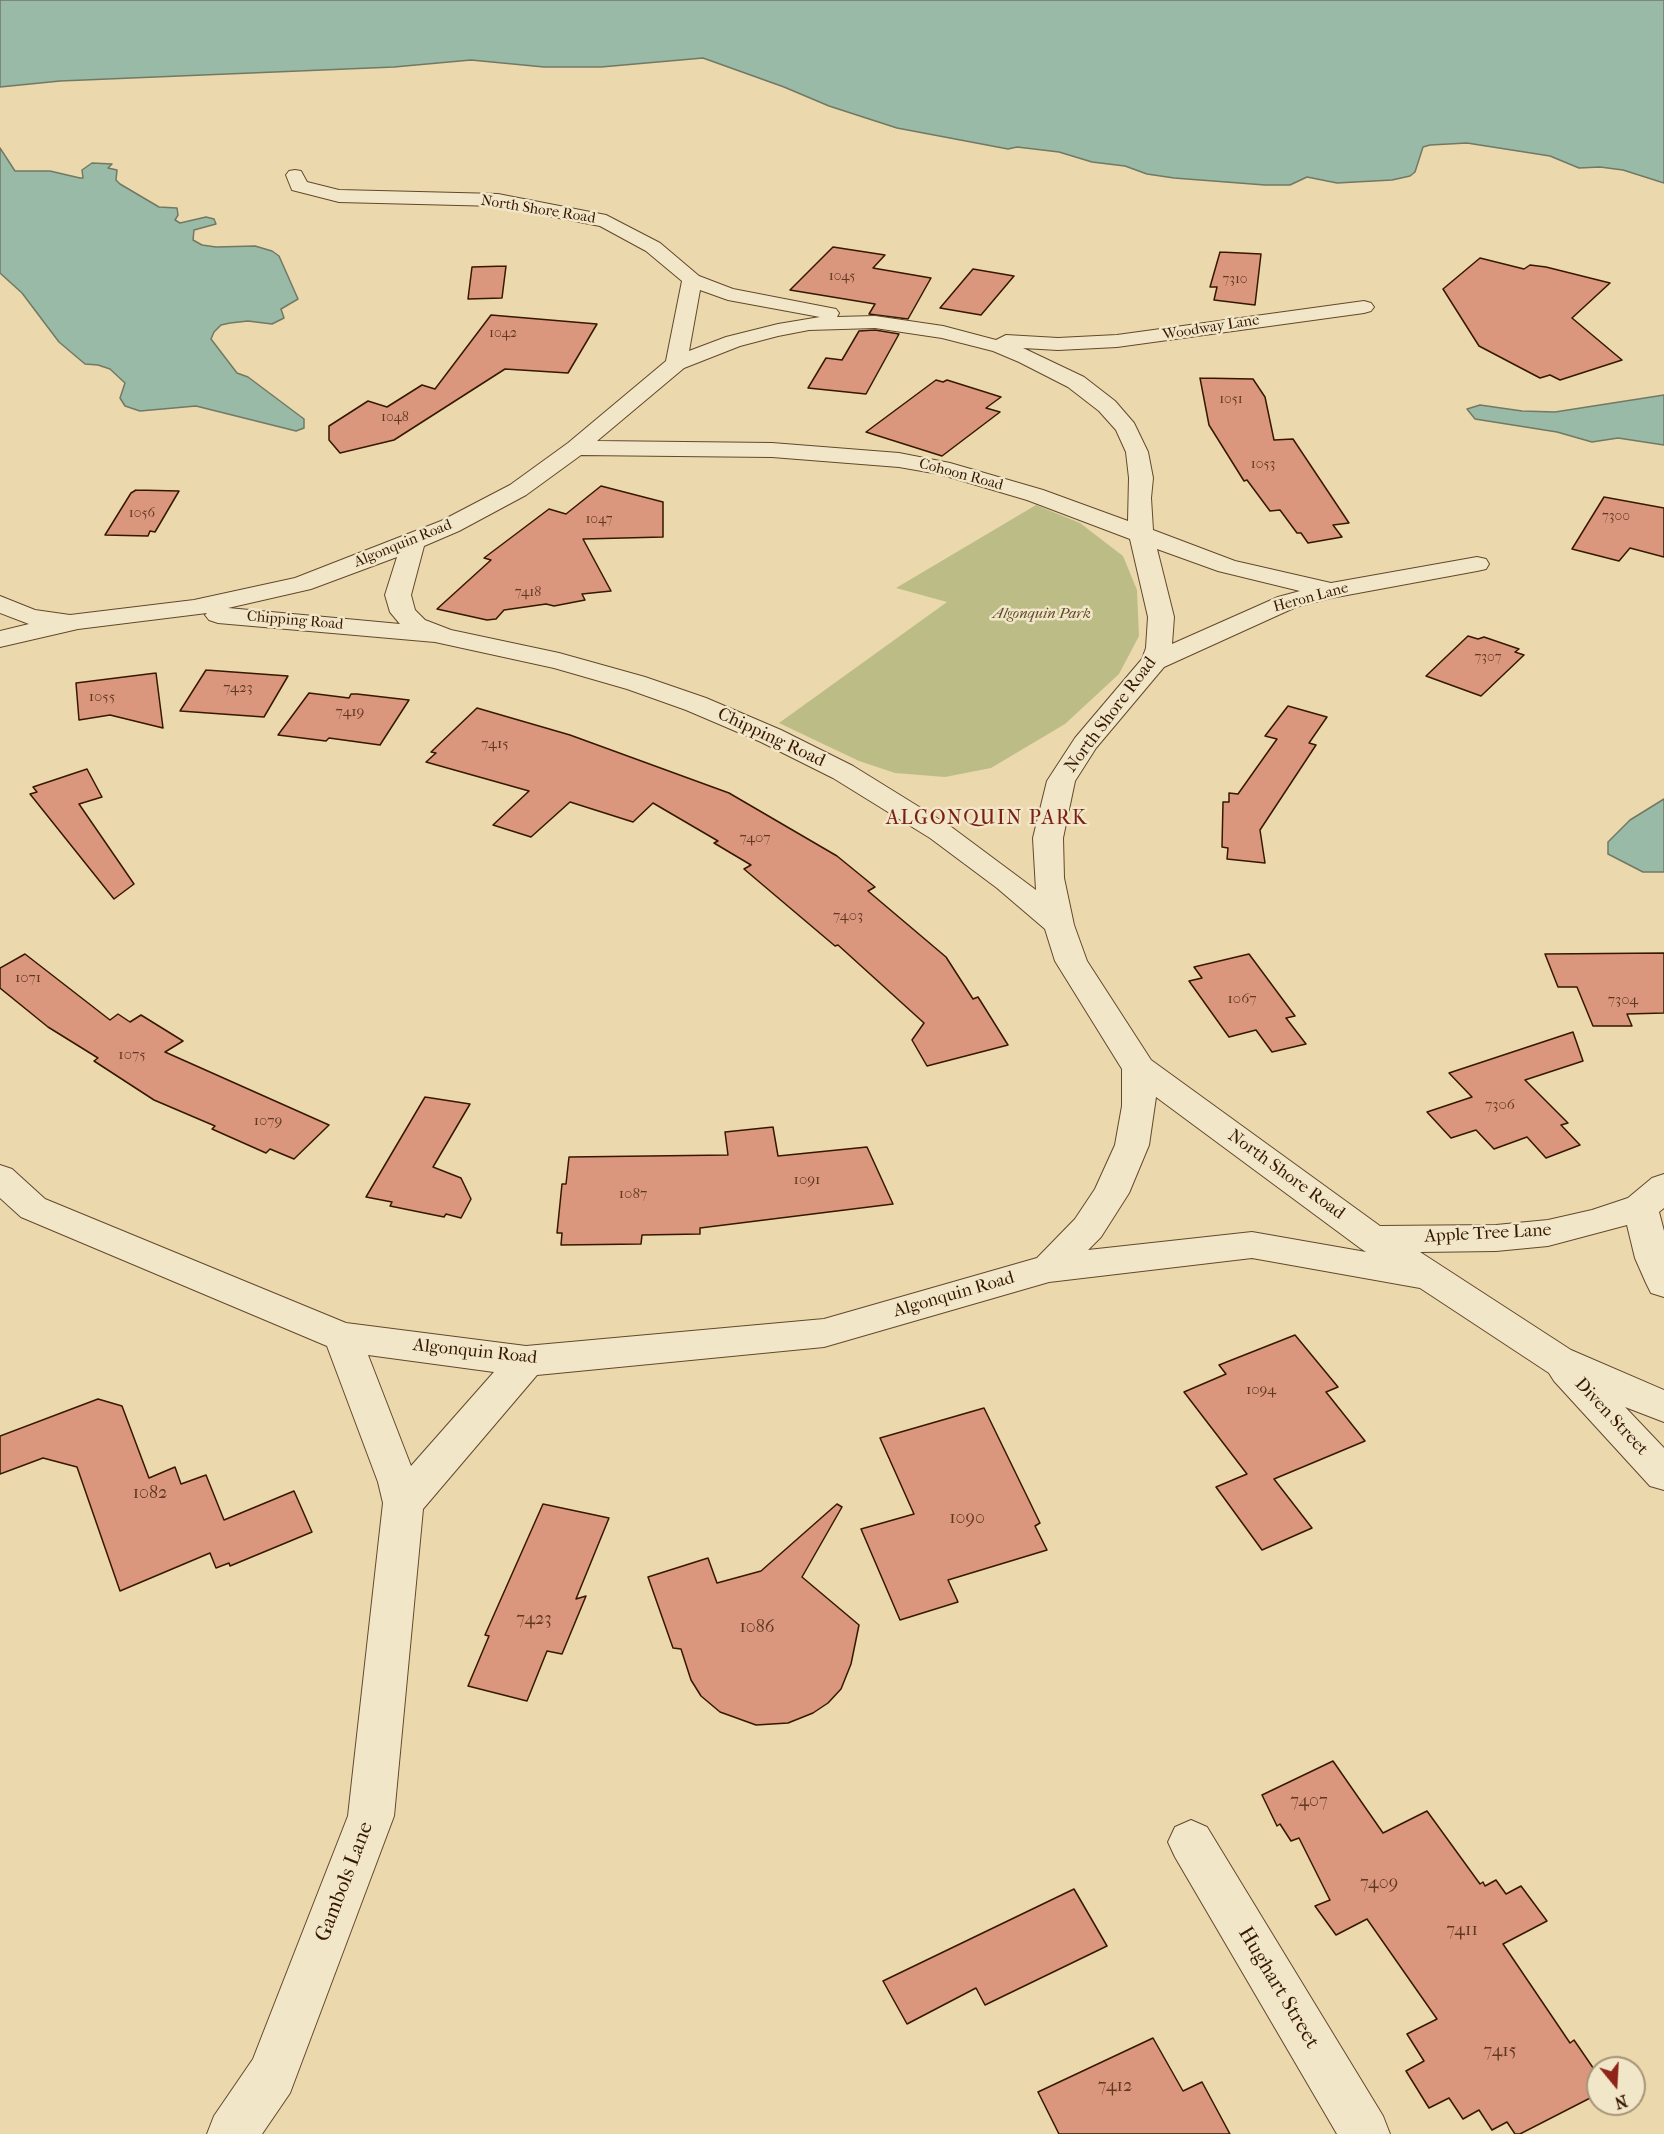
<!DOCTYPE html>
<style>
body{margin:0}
#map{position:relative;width:1664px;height:2134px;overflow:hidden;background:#ebd8ac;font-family:"IM FELL French Canon",serif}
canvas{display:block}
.north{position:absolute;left:1586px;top:2056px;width:60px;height:60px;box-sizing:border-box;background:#f2e6c9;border:2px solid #a79479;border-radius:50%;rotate:162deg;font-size:16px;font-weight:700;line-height:24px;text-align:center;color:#361800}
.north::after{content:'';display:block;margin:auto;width:21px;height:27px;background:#8f2418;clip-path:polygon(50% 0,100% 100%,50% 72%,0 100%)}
</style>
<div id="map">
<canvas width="1664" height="2134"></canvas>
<div class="north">N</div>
</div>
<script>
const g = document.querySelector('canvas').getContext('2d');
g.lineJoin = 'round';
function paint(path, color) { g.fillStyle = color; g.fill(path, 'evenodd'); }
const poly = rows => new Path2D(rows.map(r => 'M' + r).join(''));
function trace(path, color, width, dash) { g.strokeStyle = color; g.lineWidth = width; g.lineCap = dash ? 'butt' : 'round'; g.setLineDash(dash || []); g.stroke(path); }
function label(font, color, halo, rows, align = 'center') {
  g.font = font + ' "IM FELL French Canon",serif'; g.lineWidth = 5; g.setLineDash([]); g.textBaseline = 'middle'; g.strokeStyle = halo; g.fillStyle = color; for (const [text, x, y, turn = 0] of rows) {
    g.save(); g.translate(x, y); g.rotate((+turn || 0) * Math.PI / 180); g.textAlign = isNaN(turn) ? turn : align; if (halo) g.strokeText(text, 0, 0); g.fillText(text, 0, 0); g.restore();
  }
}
paint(poly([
 [1036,505,1080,523,1123,556,1137,590,1139,636,1119,674,1065,724,991,768,945,777,895,773,859,761,779,723,947,602,896,588]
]), '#bcbd86');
const water = poly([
 [0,0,1664,0,1664,183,1623,170,1600,167,1579,168,1550,156,1467,143,1430,145,1423,147,1415,172,1410,176,1392,180,1337,183,1307,177,1290,185,1265,185,1174,178,1147,174,1125,166,1092,162,1059,152,1017,147,1008,149,897,128,829,106,784,87,703,58,601,67,544,67,471,60,394,67,60,81,0,87,0,0],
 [0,148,15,171,50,171,80,178,83,178,82,170,92,163,112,164,108,168,117,170,116,180,120,184,159,207,177,208,178,215,175,220,180,223,206,217,214,219,216,224,194,230,193,240,202,245,216,247,255,246,272,251,279,256,298,299,281,309,284,318,272,324,248,321,230,323,221,325,214,332,211,339,237,373,248,377,304,419,304,428,296,431,196,406,140,411,125,406,120,398,125,383,110,369,98,365,85,364,59,342,22,293,0,273,0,148],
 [1664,395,1664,445,1618,438,1592,442,1557,432,1475,419,1467,409,1480,405,1522,411,1555,412,1664,395],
 [1664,799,1664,872,1643,872,1608,854,1608,842,1630,820,1664,799]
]);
paint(water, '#99baa6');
trace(water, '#717964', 1.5);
const building = poly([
 [833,247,885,255,873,268,931,278,908,319,869,314,875,304,790,290,833,247],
 [1220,252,1261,254,1255,305,1214,300,1217,287,1210,287,1220,252],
 [1480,258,1524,269,1530,265,1546,267,1610,283,1572,318,1622,360,1560,380,1550,375,1540,378,1479,346,1443,289,1480,258],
 [506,266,502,298,468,299,472,267,506,266],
 [973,269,1014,276,981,315,940,308,973,269],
 [491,315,597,324,568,373,505,369,394,440,340,453,329,440,329,426,368,401,387,407,422,385,435,389,491,315],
 [875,330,899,334,866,394,808,388,826,358,842,360,859,331,875,330],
 [1200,378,1253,379,1265,397,1274,440,1293,439,1349,523,1333,525,1342,537,1308,543,1301,533,1297,533,1280,510,1270,511,1247,480,1244,481,1209,425,1200,378],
 [936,380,943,382,947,380,1001,397,986,408,1000,412,942,456,866,432,936,380],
 [601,486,663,502,663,537,583,539,611,591,582,594,585,600,554,606,546,604,504,610,496,619,487,620,437,609,491,560,484,558,549,509,566,514,601,486],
 [136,490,179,491,155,532,150,531,148,536,105,535,131,493,136,490],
 [1604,497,1664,508,1664,557,1630,548,1619,561,1572,549,1604,497],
 [1468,636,1478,639,1484,637,1519,649,1515,652,1524,655,1481,696,1426,676,1468,636],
 [206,670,288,676,264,717,180,711,206,670],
 [156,673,163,728,110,715,79,720,76,683,156,673],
 [309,693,349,698,351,694,357,694,409,700,380,745,329,738,326,741,278,735,309,693],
 [1288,706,1327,717,1309,743,1316,745,1260,830,1265,863,1227,859,1228,848,1222,847,1223,802,1229,802,1229,793,1238,794,1277,739,1265,736,1288,706],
 [477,708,570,735,729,793,837,856,875,887,868,891,946,957,973,999,978,997,1008,1045,927,1066,912,1040,924,1023,838,945,835,946,744,869,751,865,714,843,718,841,653,803,633,822,570,802,531,837,493,825,529,791,426,762,436,753,431,752,477,708],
 [87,769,102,797,79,804,134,884,114,899,30,794,37,792,33,787,87,769],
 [1664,953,1664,1013,1627,1014,1632,1026,1593,1026,1577,987,1558,987,1545,954,1664,953],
 [25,954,110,1020,118,1014,130,1022,141,1015,183,1041,165,1052,329,1125,294,1159,270,1149,266,1153,212,1129,215,1126,154,1100,94,1061,98,1058,48,1027,0,988,0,968,25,954],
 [1249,954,1295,1016,1286,1018,1306,1044,1272,1052,1256,1030,1229,1037,1189,981,1202,978,1194,967,1249,954],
 [1573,1032,1583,1061,1525,1080,1568,1123,1561,1125,1580,1145,1546,1158,1527,1137,1494,1149,1476,1130,1451,1138,1427,1112,1472,1097,1449,1073,1573,1032],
 [425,1097,470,1104,433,1167,461,1178,471,1199,461,1218,446,1214,444,1217,390,1206,392,1202,366,1197,425,1097],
 [773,1127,778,1156,867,1147,893,1204,700,1228,700,1234,642,1235,641,1244,561,1245,562,1233,557,1233,562,1184,566,1184,569,1157,728,1155,725,1132,773,1127],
 [1295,1335,1338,1387,1326,1392,1365,1441,1274,1479,1312,1528,1262,1550,1216,1487,1247,1474,1184,1392,1226,1374,1219,1365,1295,1335],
 [98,1399,122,1406,149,1478,175,1467,181,1484,206,1475,224,1520,294,1491,312,1532,230,1566,229,1563,216,1568,210,1553,120,1591,77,1467,43,1458,0,1474,0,1436,98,1399],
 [984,1408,1040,1523,1035,1526,1047,1550,948,1580,958,1602,900,1620,861,1529,914,1514,880,1438,984,1408],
 [543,1504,609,1518,576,1599,586,1596,562,1654,547,1651,527,1701,468,1686,489,1636,485,1635,543,1504],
 [837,1504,842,1507,802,1577,859,1625,851,1664,841,1689,828,1703,813,1713,788,1723,756,1725,720,1712,701,1696,691,1680,681,1649,673,1648,648,1577,708,1558,717,1583,761,1571,837,1504],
 [1333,1761,1383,1833,1427,1811,1480,1884,1483,1882,1485,1886,1496,1880,1506,1894,1521,1886,1547,1921,1503,1944,1570,2043,1574,2040,1598,2075,1598,2094,1520,2134,1515,2134,1507,2122,1492,2130,1479,2110,1463,2119,1449,2098,1429,2108,1406,2071,1424,2061,1407,2034,1437,2019,1367,1919,1336,1935,1315,1906,1330,1900,1299,1838,1291,1841,1280,1824,1277,1826,1262,1795,1333,1761],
 [1074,1889,1107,1946,985,2005,976,1988,907,2024,883,1981,1074,1889],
 [1153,2038,1183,2091,1202,2082,1230,2134,1059,2134,1038,2092,1153,2038]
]);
paint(building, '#db967e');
trace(building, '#361800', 1.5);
const minor = poly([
 [295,170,301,171,307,182,339,190,498,194,606,215,660,243,699,276,733,289,836,309,839,313,837,317,875,316,943,326,996,340,1006,335,1058,338,1117,335,1364,301,1371,303,1374,307,1371,311,1364,313,1117,347,1058,350,1023,348,1084,377,1115,401,1134,423,1148,452,1153,478,1151,498,1153,530,1235,561,1331,583,1477,557,1486,559,1489,564,1486,569,1477,571,1331,598,1296,607,1164,667,1096,748,1075,781,1063,838,1064,878,1074,925,1087,961,1151,1060,1380,1226,1496,1225,1548,1220,1592,1210,1628,1198,1652,1178,1664,1174,1664,1208,1659,1212,1664,1231,1664,1297,1651,1293,1646,1283,1635,1258,1627,1225,1548,1246,1496,1251,1420,1252,1571,1350,1664,1390,1664,1422,1625,1407,1664,1448,1664,1490,1650,1486,1554,1381,1549,1373,1420,1288,1252,1258,1049,1282,824,1347,537,1375,423,1509,394,1816,290,2093,262,2134,207,2134,214,2116,253,2059,348,1816,383,1503,378,1482,327,1346,21,1217,0,1198,0,1165,12,1169,45,1199,346,1323,526,1346,824,1319,1037,1258,1075,1219,1095,1189,1115,1145,1122,1106,1122,1069,1055,961,1045,929,997,888,930,838,833,778,761,742,686,710,627,689,554,668,435,642,218,623,209,620,205,615,207,613,78,629,0,647,0,631,29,624,0,613,0,596,35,610,70,615,194,600,295,578,441,521,510,485,568,443,666,361,682,281,646,251,600,226,498,206,339,202,292,190,286,175,289,171,295,170],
 [700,290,728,300,820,317,778,324,726,337,689,351,700,290],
 [875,328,942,338,993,351,1019,362,1068,387,1099,411,1116,430,1126,452,1129,478,1128,521,1043,490,950,463,899,453,772,443,597,441,684,368,740,346,778,336,809,330,875,328],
 [581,455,772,457,899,467,939,474,1027,500,1130,539,1148,617,1146,648,1142,659,1075,738,1047,781,1033,838,1036,890,950,826,853,766,781,730,706,698,645,677,559,653,451,630,425,620,415,610,411,595,424,546,459,531,526,495,581,455],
 [1157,549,1218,571,1300,591,1278,597,1172,644,1174,617,1157,549],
 [397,557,385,595,390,612,400,624,228,608,311,589,397,557],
 [1156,1097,1360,1248,1366,1252,1252,1232,1088,1250,1101,1237,1129,1193,1149,1145,1156,1097],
 [368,1355,494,1372,411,1466,368,1355],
 [1191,1820,1207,1827,1383,2116,1390,2134,1337,2134,1175,1857,1168,1842,1175,1827,1191,1820]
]);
trace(minor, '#63482b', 2);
paint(minor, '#f2e6c9');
label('14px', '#5f3820', null, [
 ["1045",842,277],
 ["7310",1235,280],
 ["1042",503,334],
 ["1051",1231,400],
 ["1048",395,418],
 ["1053",1263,465],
 ["1056",142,514],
 ["7300",1616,517],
 ["1047",599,520],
 ["7418",528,593],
 ["7307",1488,658]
]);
label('15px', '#361800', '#f2e6c9', [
 ["North Shore Road",538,210,9],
 ["Woodway Lane",1211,328,-9],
 ["Cohoon Road",961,475,15],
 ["Algonquin Road",403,544,-22],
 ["Heron Lane",1311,598,-15],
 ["Chipping Road",295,621,5]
]);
label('italic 15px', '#5e4a28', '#f2e6c9', [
 ["Algonquin Park",1042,614]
]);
label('15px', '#5f3820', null, [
 ["7423",238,688],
 ["1055",102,697],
 ["7419",350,712],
 ["7415",495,744],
 ["7407",755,838],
 ["7403",848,916],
 ["1071",28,978],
 ["1067",1242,999],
 ["7304",1623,1000],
 ["1075",132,1055],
 ["7306",1500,1105],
 ["1079",268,1121],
 ["1091",807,1180],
 ["1087",633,1194],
 ["1094",1261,1390]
]);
label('18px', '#361800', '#f2e6c9', [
 ["North Shore Road",1111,715,-53],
 ["Chipping Road",771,738,25],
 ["North Shore Road",1286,1175,36],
 ["Apple Tree Lane",1488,1234,-3],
 ["Algonquin Road",954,1295,-16],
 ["Algonquin Road",475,1352,6],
 ["Diven Street",1611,1417,47]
]);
label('18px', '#5f3820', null, [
 ["1082",150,1494],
 ["1090",967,1519],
 ["7423",534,1620],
 ["1086",757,1628],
 ["7407",1309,1802],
 ["7409",1379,1884],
 ["7411",1462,1931],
 ["7415",1500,2052],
 ["7412",1115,2087]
]);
g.letterSpacing = '1.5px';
label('20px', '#7a1f14', '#f2e6c9', [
 ["ALGONQUIN PARK",987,819]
]);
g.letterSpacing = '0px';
label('21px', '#361800', '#f2e6c9', [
 ["Gambols Lane",345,1882,-69],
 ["Hughart Street",1278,1988,59]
]);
</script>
